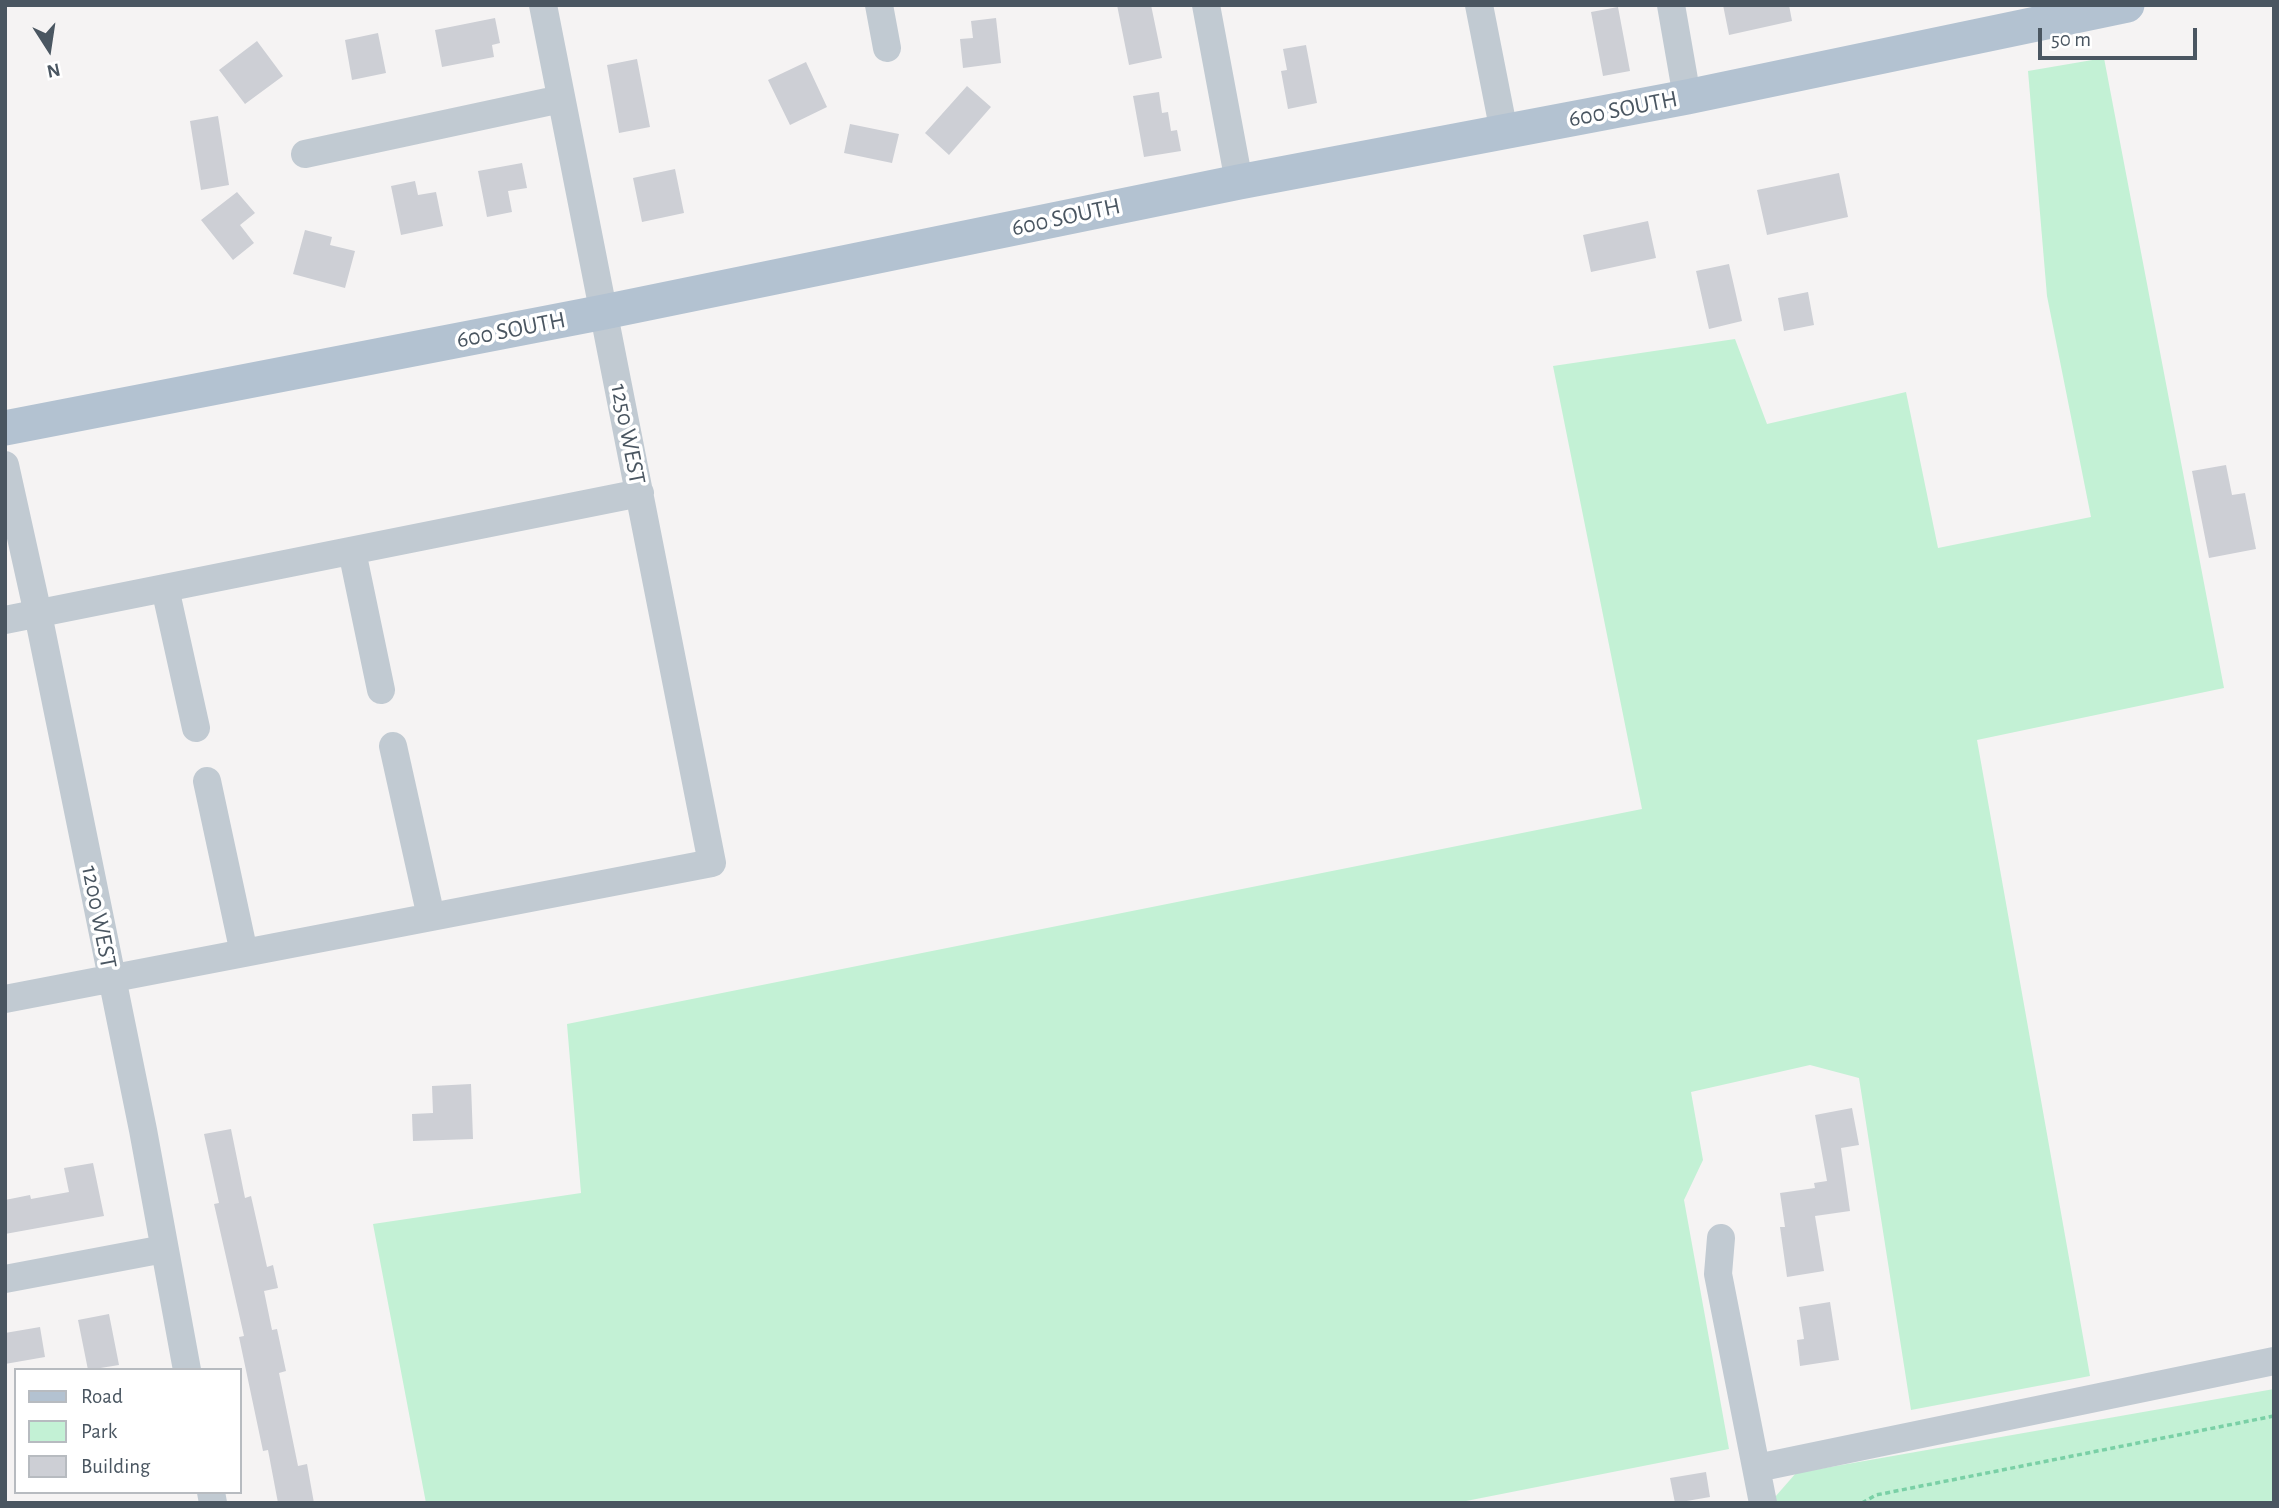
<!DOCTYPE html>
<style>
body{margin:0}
#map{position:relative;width:2279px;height:1508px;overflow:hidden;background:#f5f3f3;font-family:"Alegreya Sans",sans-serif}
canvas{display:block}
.frame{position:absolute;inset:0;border:7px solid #4a5661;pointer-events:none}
.legend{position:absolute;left:14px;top:1368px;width:228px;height:126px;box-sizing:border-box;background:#fff;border:2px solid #b7bbc0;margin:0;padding:9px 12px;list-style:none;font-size:21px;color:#4a5661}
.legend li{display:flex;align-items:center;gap:14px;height:35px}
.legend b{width:35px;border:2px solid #b7bbc0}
.north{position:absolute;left:14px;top:14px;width:70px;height:70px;-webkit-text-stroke:5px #fff;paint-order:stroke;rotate:168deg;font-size:19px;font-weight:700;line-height:28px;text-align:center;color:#4a5661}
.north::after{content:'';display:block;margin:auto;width:24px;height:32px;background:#4a5661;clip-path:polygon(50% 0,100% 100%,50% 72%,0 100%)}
.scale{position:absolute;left:2038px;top:28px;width:159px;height:32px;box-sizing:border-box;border:4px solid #4a5661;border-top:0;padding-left:9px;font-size:21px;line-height:24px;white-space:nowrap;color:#4a5661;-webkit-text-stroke:5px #fff;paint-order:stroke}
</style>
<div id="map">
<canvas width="2279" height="1508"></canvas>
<div class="frame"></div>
<ul class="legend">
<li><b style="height:9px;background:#b3c2d1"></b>Road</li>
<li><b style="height:19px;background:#c3f1d5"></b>Park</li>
<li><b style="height:19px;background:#cdcfd5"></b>Building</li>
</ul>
<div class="north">N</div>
<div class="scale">50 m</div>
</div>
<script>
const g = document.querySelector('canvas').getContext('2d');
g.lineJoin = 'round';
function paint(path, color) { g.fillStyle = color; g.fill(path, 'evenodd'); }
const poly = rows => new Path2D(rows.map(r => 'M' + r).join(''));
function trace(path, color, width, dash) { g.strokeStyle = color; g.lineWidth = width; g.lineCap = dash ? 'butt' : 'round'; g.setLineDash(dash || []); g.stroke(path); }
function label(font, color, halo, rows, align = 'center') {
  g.font = font + ' "Alegreya Sans",sans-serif'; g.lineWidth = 7; g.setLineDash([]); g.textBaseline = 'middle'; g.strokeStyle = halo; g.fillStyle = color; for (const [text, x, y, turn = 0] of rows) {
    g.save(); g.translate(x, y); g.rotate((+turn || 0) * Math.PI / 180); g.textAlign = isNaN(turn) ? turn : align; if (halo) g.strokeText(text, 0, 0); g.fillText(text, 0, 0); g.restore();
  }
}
paint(poly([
 [2104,58,2224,688,1977,740,2090,1376,1911,1410,1859,1078,1810,1065,1691,1092,1703,1160,1684,1200,1729,1449,1456,1503,426,1503,373,1224,581,1193,567,1024,1642,809,1553,366,1735,339,1767,424,1906,392,1938,548,2091,517,2047,296,2028,71],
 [2274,1389,2274,1503,1776,1503,1775,1497,1796,1473]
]), '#c3f1d5');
paint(poly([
 [1117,5,1151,5,1162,58,1129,65],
 [1723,5,1789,5,1792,21,1729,35],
 [1618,7,1630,71,1603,76,1591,12],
 [495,18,500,43,492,45,494,57,442,67,435,30],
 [996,18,1001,63,963,68,960,39,973,38,971,21],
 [378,33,386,73,352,80,345,40],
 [257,41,283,76,245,104,219,70],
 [1306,45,1317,103,1288,109,1281,71,1287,70,1283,49],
 [637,59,650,127,619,133,607,65],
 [806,62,827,107,790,125,768,80],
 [967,86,991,107,949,155,925,133],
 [1159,92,1162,113,1168,112,1171,131,1177,130,1181,151,1144,157,1133,96],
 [218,116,229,185,201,190,190,121],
 [850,124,899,134,892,163,844,153],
 [522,163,527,188,508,191,512,212,487,217,478,171],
 [675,169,684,213,642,222,633,178],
 [1839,173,1848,217,1767,235,1757,190],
 [415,181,418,195,436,192,443,226,401,235,391,186],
 [237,192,255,213,240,225,254,243,233,260,201,220],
 [1648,221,1656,258,1591,272,1583,235],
 [305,230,332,237,330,245,355,251,345,288,293,274],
 [1729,264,1742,321,1709,329,1696,271],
 [1808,292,1814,325,1784,331,1778,298],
 [2226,465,2232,495,2245,493,2256,549,2209,558,2192,471],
 [471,1084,473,1139,413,1141,412,1114,433,1113,432,1086],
 [1852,1108,1859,1145,1841,1148,1850,1211,1815,1216,1824,1271,1787,1277,1780,1227,1785,1227,1780,1193,1815,1188,1814,1183,1827,1181,1815,1115],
 [231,1129,245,1198,251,1196,267,1267,273,1265,278,1288,264,1291,272,1330,277,1329,286,1371,279,1373,298,1466,307,1464,314,1503,278,1503,268,1450,263,1451,239,1337,244,1336,214,1204,219,1203,204,1134],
 [93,1163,104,1216,5,1234,5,1200,30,1195,31,1199,69,1192,64,1168],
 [1830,1302,1839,1360,1800,1366,1797,1340,1804,1339,1799,1307],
 [109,1314,119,1365,88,1370,78,1320],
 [40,1327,45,1357,5,1364,5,1333],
 [1706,1472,1710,1497,1675,1503,1670,1478]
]), '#cdcfd5');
trace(poly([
 [1862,1503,1876,1495,2274,1416]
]), '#7ad0a6', 3.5, [5, 3.5]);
trace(poly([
 [879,5,887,48],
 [1206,5,1239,182],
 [1479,5,1504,132],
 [1671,5,1687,97],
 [305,154,561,99],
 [5,465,38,614,143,1130,187,1370],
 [352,551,381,690],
 [165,588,196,728],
 [5,620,640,493],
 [393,746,431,917],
 [207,781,244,953],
 [5,999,712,863,543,5],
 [1721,1238,1718,1274,1763,1503],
 [5,1279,164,1249],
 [1757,1468,2274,1361],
 [211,1492,213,1503]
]), '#c1cad2', 28);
trace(poly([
 [5,428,604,312,1239,182,1687,97,2127,5]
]), '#b3c2d1', 35);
label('24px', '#4a5661', '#fff', [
 ["600 SOUTH",1623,109,-11],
 ["600 SOUTH",1066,217,-12],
 ["600 SOUTH",511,330,-11],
 ["1250 WEST",628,434,79],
 ["1200 WEST",99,917,79]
]);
</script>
